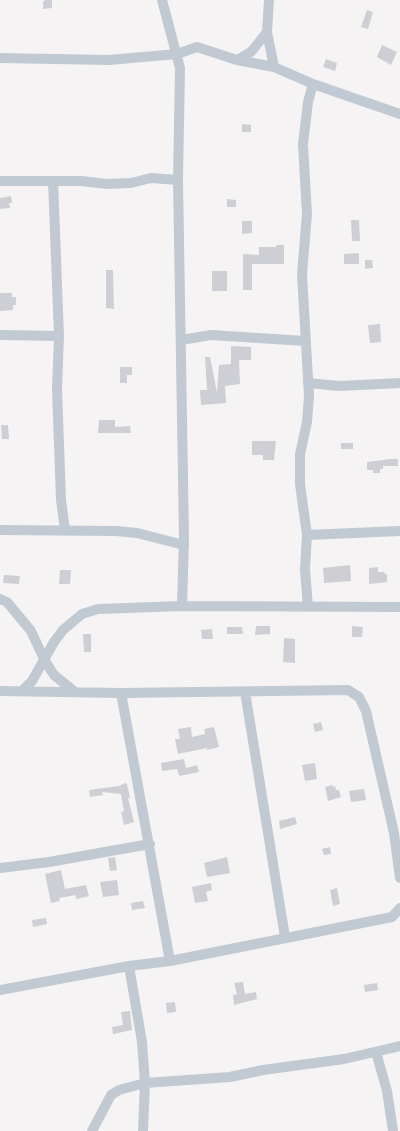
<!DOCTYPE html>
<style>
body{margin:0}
canvas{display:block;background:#f5f3f3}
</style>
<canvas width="400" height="1131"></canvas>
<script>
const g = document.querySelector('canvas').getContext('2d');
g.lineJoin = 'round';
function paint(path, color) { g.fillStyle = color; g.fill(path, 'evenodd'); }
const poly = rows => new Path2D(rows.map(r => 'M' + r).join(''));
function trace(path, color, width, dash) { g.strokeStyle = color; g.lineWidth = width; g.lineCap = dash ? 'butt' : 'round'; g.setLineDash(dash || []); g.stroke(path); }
paint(poly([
 [45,0,52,0,52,8,43,9,43,2],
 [367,10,373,12,368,29,361,27],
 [382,45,397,52,391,65,377,57],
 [326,59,337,63,335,71,323,67],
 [242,124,251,125,251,132,242,132],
 [11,196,12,203,9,203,10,208,0,209,0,198],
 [227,199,236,200,236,207,227,207],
 [351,220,359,220,360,241,352,241],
 [242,221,252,221,252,233,242,234],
 [277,245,284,245,284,264,252,264,252,290,243,290,243,254,259,255,259,247,276,247],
 [359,253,359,264,344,264,344,254],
 [365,260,372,260,373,268,365,269],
 [106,270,113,270,114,309,106,308],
 [212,271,227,271,227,291,212,291],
 [0,293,12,293,12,297,16,297,16,305,13,305,13,310,0,311],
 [380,324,381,342,370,343,368,325],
 [231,346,251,347,251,360,239,360,240,384,225,386,226,403,201,405,200,390,207,390,205,357,210,357,217,393,219,365,231,364],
 [120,367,132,367,132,375,127,375,127,383,120,383],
 [99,420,115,420,115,427,130,426,131,433,98,433],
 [1,425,8,425,9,439,2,439],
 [252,441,276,441,274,460,263,460,263,455,252,455],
 [341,443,353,443,353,449,341,449],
 [391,459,398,459,398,466,383,466,383,469,380,469,380,473,373,473,373,470,367,470,367,462],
 [350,565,351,581,324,583,323,568],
 [378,567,378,572,384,572,385,574,387,574,387,582,369,584,369,568],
 [60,570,71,570,70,584,59,584],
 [4,575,20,576,19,584,3,583],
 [256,626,270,626,270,634,255,635],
 [352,626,363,627,362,637,352,637],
 [227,627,242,627,243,634,227,634],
 [212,629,213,639,202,639,201,630],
 [83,634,91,634,91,652,84,652],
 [284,638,295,639,295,663,283,662],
 [321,722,323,730,315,732,313,724],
 [191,727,192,737,205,734,204,729,214,727,219,747,207,750,207,748,178,754,175,739,180,739,178,729],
 [184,759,186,768,197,765,199,772,179,776,177,769,162,771,161,763],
 [315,763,317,779,305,781,302,765],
 [125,783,127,784,130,798,128,798,134,822,124,825,121,812,124,811,121,794,102,792,103,795,90,797,89,790,119,786],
 [332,785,333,787,335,786,336,790,339,790,341,797,328,801,325,787],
 [364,789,366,800,351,802,349,791],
 [295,817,297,824,280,829,279,821],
 [330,847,331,854,324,855,322,849],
 [115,857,117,870,110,871,108,858],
 [227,857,230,873,207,877,204,863],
 [61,870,65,889,86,885,89,896,76,899,76,895,59,898,60,901,51,903,45,874],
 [117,880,119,895,103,897,100,882],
 [211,883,212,890,206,892,208,901,195,903,192,887],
 [337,888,340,904,333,906,330,890],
 [143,901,145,908,132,910,131,903],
 [46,918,47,924,33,927,32,920],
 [243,982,245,994,256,992,257,999,234,1005,233,995,237,994,234,983],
 [377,983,378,990,365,992,364,985],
 [175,1002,176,1012,167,1013,166,1003],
 [130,1011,132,1030,113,1034,112,1027,123,1025,121,1012]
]), '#cdcfd5');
trace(poly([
 [162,0,180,68,178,180,184,538,182,606],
 [269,0,267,32,274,67],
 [0,58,109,60,177,54,197,47,237,60,274,67,313,84,400,114],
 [237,60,251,52,267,32],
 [0,181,81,181,107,184,131,183,151,178,178,180],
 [53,181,59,336,57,389,61,500,65,530],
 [0,335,59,336],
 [181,340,211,335,305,341],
 [308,383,339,386,400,383],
 [0,530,116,531,137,533,184,545],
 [307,535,400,531],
 [0,599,7,602,31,631,45,661,54,675,75,692],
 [308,607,305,569,307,535,300,484,300,454,307,422,309,396,302,274,307,214,303,144,308,102,313,84],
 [23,690,32,681,54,642,63,630,82,614,98,609,182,606,400,607],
 [0,691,121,693,348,690,359,697,366,711,394,833,400,878],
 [245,692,285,937],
 [121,693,170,961],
 [0,868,49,862,150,844],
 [129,966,142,1042,145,1083,143,1131],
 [0,990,129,966,170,961,392,917,400,908],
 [376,1052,387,1091,393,1131],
 [92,1131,111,1095,119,1090,145,1083,230,1077,263,1070,344,1059,400,1046]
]), '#c1cad2', 10);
</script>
